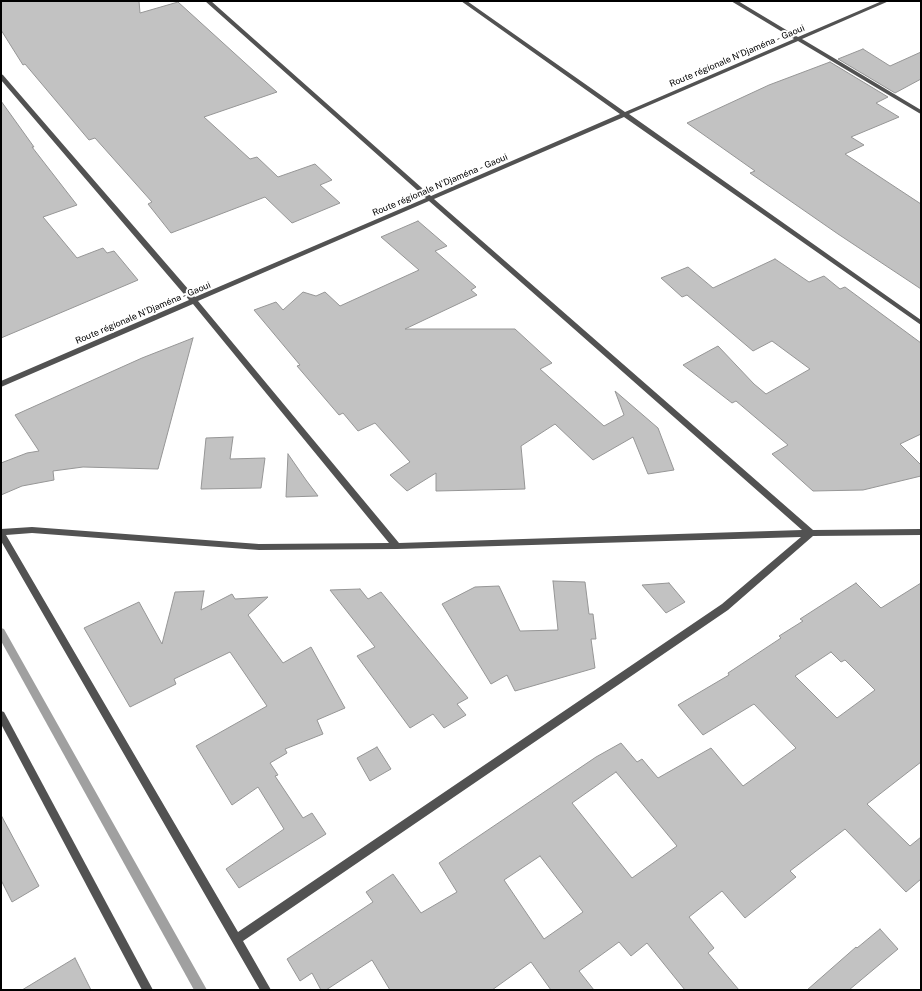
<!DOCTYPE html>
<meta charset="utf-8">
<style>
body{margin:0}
#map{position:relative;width:922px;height:991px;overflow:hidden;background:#fff;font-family:"Public Sans",sans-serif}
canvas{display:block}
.frame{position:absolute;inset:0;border:2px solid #000;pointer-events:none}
</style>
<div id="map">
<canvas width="922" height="991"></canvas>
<div class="frame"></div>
</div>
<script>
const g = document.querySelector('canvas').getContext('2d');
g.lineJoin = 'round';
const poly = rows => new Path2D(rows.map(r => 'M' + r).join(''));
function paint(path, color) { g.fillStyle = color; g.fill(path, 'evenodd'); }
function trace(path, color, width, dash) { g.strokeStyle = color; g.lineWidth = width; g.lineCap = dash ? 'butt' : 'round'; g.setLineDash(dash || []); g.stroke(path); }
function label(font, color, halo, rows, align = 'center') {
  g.font = font + ' "Public Sans",sans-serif'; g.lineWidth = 4; g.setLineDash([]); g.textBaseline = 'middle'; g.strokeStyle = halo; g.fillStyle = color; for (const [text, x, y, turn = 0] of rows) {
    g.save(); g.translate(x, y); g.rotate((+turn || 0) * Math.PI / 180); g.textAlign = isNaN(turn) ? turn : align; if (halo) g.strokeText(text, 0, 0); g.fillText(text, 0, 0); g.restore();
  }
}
paint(poly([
 [1,628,4,629,207,990,194,990,1,641,1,628]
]), '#a0a0a0');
const building = poly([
 [1,1,139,1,140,13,178,2,277,92,204,117,250,159,257,157,278,177,315,164,332,180,320,185,340,203,292,223,265,197,171,233,148,204,152,202,95,138,89,140,25,64,23,65,1,30,1,1],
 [863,49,890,66,921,52,921,79,895,93,838,59,863,49],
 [830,62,888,97,876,103,899,117,851,137,864,145,845,154,921,204,921,289,838,234,750,173,755,171,687,123,769,85,830,62],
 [1,101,34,147,32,147,77,205,43,217,77,258,103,248,107,253,114,251,138,280,1,338,1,101],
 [418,221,447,246,435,251,476,287,471,290,477,295,405,329,515,329,552,363,540,369,604,426,624,415,615,391,658,428,674,470,648,474,633,437,593,460,555,424,521,446,525,489,436,491,436,473,407,491,390,475,410,462,375,423,358,431,343,413,339,415,297,366,300,365,254,310,276,302,283,310,303,292,316,296,325,292,340,306,419,270,381,237,418,221],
 [775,259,809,282,824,276,840,289,845,287,921,343,921,434,900,444,921,465,921,476,863,490,813,491,772,454,788,445,736,401,732,403,683,365,718,346,754,384,766,394,810,369,772,341,753,351,687,295,682,297,661,278,688,267,713,288,775,259],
 [193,338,158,469,83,467,53,471,54,480,22,486,1,495,1,463,27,453,39,451,15,415,142,358,193,338],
 [233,437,230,459,265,458,261,488,201,489,206,438,233,437],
 [288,454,306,480,318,496,286,497,288,454],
 [553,581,585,582,589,614,593,614,596,639,591,639,595,668,515,691,507,675,491,684,442,604,475,587,499,586,520,631,558,630,553,581],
 [669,583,685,602,666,613,642,585,669,583],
 [856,583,881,608,921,583,921,762,867,804,910,846,921,837,921,879,906,892,845,829,790,871,796,877,745,918,722,891,689,917,714,948,708,953,739,990,685,990,647,943,631,956,619,942,579,971,594,990,551,990,531,962,492,990,390,990,372,960,326,990,321,990,312,973,300,981,287,959,373,902,366,892,393,874,421,913,457,892,439,863,596,757,621,743,637,762,642,759,658,778,711,748,743,786,796,748,754,704,703,735,678,705,729,675,728,673,781,638,779,636,803,621,800,619,856,583],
 [831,652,841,662,845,660,875,690,837,718,795,676,831,652],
 [616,772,677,846,632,878,572,803,616,772],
 [540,856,583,912,544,939,504,880,540,856],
 [360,589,368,599,381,592,468,698,457,704,466,715,444,728,433,714,410,728,357,656,375,647,330,590,360,589],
 [204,591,201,610,232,594,235,599,268,597,248,615,283,663,311,647,345,708,317,720,323,734,285,749,287,753,270,763,278,775,275,776,303,818,312,813,326,834,239,888,226,869,284,829,258,787,232,805,196,746,267,706,230,652,174,679,176,684,130,707,84,628,139,602,162,644,175,592,204,591],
 [377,747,391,769,370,781,357,758,377,747],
 [1,815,39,886,12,902,1,880,1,815],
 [880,929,898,949,849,990,807,990,856,947,857,948,880,929],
 [75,958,91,990,22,990,75,958]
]);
paint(building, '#c2c2c2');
trace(building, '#969696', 1);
paint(poly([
 [205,1,211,1,431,196,620,114,461,1,467,1,625,112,794,39,731,1,738,1,798,37,882,1,889,1,802,39,921,110,921,114,919,113,798,41,629,114,921,320,921,325,624,117,434,199,813,530,921,529,921,535,813,536,728,610,243,941,271,990,260,990,1,541,1,529,32,527,259,544,389,543,193,304,1,387,1,381,189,300,1,80,1,74,3,75,195,297,426,198,205,1],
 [429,201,802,530,399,543,198,301,429,201],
 [32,533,259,550,397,549,801,537,722,604,238,932,6,535,32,533]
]), '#525252');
paint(poly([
 [1,711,4,712,153,990,142,990,1,724,1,711]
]), '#525252');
label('9px', '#000', '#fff', [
 ["Route régionale N'Djaména - Gaoui",737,56,-23],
 ["Route régionale N'Djaména - Gaoui",440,185,-23],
 ["Route régionale N'Djaména - Gaoui",143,313,-23]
]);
</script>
